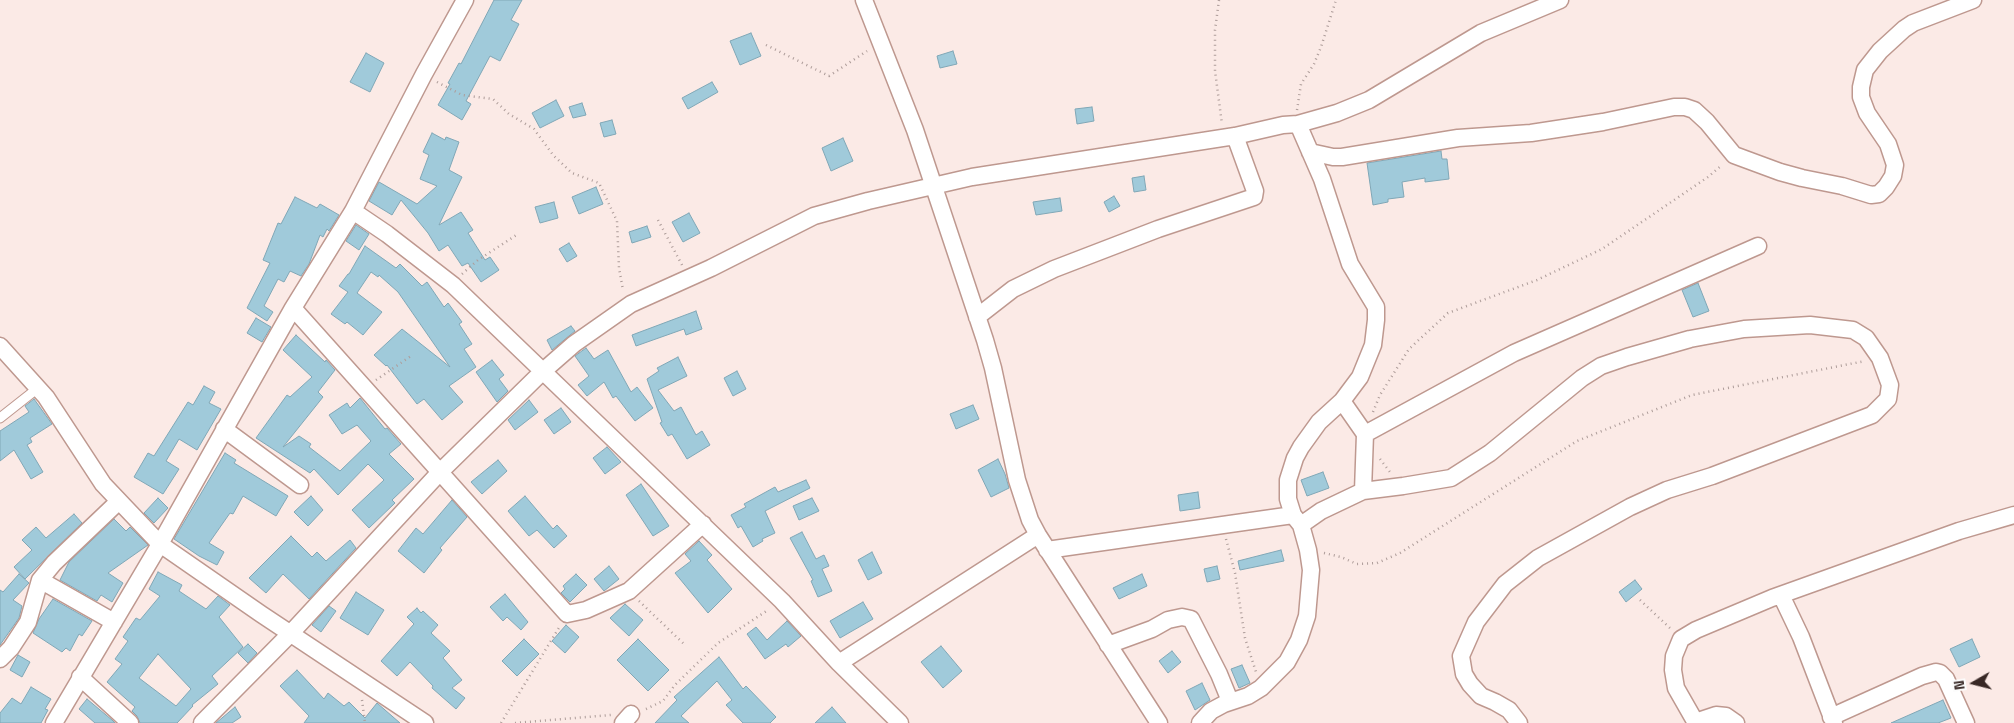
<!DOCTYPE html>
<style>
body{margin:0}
#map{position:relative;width:2014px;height:723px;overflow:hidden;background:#fbeae6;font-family:"Space Grotesk",sans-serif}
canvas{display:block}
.north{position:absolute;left:1949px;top:658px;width:50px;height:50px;-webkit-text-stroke:4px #fcfcfc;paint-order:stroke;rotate:262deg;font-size:14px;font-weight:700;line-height:20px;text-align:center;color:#382825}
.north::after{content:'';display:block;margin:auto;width:18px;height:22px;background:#382825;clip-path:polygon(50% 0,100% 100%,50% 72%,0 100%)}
</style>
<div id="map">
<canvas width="2014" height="723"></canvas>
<div class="north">N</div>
</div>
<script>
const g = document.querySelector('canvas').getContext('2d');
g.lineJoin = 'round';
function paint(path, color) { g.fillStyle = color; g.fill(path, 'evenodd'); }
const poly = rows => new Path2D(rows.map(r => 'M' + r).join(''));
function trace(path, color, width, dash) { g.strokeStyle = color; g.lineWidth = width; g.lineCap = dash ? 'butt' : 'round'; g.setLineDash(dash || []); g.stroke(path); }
const building = poly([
 [494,0,522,0,511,20,519,24,500,61,490,56,466,101,471,104,462,120,438,105,450,84,448,83,459,63,461,64,494,0],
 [751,33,761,56,740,65,730,41,751,33],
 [953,51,957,64,940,68,937,56,953,51],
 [366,53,384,63,370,92,350,82,366,53],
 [712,82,718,92,688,109,682,98,712,82],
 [556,100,564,116,540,128,532,113,556,100],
 [582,103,586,115,573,118,569,107,582,103],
 [1092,107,1094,121,1077,124,1075,109,1092,107],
 [612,120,616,134,604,137,600,123,612,120],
 [432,133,445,140,446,137,459,142,449,170,462,177,439,225,461,212,473,230,468,233,485,260,490,257,499,270,481,282,468,263,462,266,448,245,439,251,428,233,401,200,392,215,369,201,379,182,417,204,437,186,420,179,429,155,423,152,432,133],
 [843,138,853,161,831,171,822,148,843,138],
 [1441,151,1442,159,1447,159,1449,179,1425,182,1425,178,1402,182,1404,197,1388,199,1388,202,1373,205,1367,163,1441,151],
 [1144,176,1146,190,1134,192,1132,178,1144,176],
 [596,187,603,204,579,214,572,197,596,187],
 [1114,196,1120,206,1109,212,1104,202,1114,196],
 [295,197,317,208,320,204,339,215,329,231,327,229,323,237,320,235,309,264,301,276,290,271,284,282,278,279,264,306,273,312,267,321,247,308,270,263,263,260,278,223,281,224,295,197],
 [1060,198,1062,211,1036,215,1033,202,1060,198],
 [554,202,558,218,540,223,535,207,554,202],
 [689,213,700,233,683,242,672,222,689,213],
 [356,225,369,234,359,250,346,241,356,225],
 [647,226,651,237,632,243,629,232,647,226],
 [569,243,577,256,567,262,559,249,569,243],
 [365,246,396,268,400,264,422,286,427,282,444,307,448,303,462,322,459,324,472,344,464,349,476,367,449,386,463,402,442,420,424,399,417,404,387,365,386,366,374,355,402,329,450,367,398,292,379,275,378,277,371,272,357,293,382,312,363,335,347,322,345,324,331,314,348,292,339,286,348,274,349,274,365,246],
 [1698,283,1709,311,1693,317,1682,290,1698,283],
 [696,311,702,329,686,335,684,329,636,346,632,335,696,311],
 [256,318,271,327,262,342,247,333,256,318],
 [571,326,575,331,552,350,547,340,571,326],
 [296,335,325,362,326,360,335,370,318,392,323,397,283,447,299,436,311,444,309,447,340,471,371,441,357,425,342,434,329,415,347,403,350,408,360,398,385,429,387,428,401,444,389,454,414,479,392,500,395,503,369,528,352,510,384,480,368,464,338,495,314,469,310,473,256,438,287,395,290,397,312,377,283,350,296,335],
 [586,348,594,359,608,350,631,392,637,387,653,408,635,421,616,396,613,398,604,382,587,396,578,385,589,376,575,356,586,348],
 [678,357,687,376,658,390,674,411,681,407,696,435,702,431,710,445,687,459,672,434,668,436,660,423,662,422,647,379,659,371,657,368,678,357],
 [492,360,504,375,499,379,508,391,497,402,476,372,492,360],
 [737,371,746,389,733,396,724,378,737,371],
 [204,386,215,392,209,403,221,409,197,450,179,439,166,461,179,469,163,494,134,477,148,453,154,456,188,402,193,405,204,386],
 [34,399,52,424,30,438,32,442,27,445,43,472,31,479,14,450,0,461,0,431,29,412,25,406,34,399],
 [529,400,538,412,515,430,508,420,529,400],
 [973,405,979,419,956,429,950,414,973,405],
 [561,408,571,422,554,434,544,420,561,408],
 [607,447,621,462,605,474,593,458,607,447],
 [225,453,236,460,234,463,288,496,276,516,243,496,233,514,230,513,209,543,224,552,217,565,199,556,174,539,225,453],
 [998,459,1005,474,1009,488,991,497,978,470,998,459],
 [498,460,507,471,482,494,471,482,498,460],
 [1323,472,1329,488,1307,496,1301,480,1323,472],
 [806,480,810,488,765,511,775,533,762,539,763,541,753,547,741,526,738,528,731,515,746,507,744,504,775,487,778,492,806,480],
 [641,484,669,526,653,536,626,495,641,484],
 [1198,492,1200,508,1180,511,1178,495,1198,492],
 [311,496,323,510,308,526,294,512,311,496],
 [525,496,553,529,557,525,567,536,554,548,537,530,529,536,508,511,525,496],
 [158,498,168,508,154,523,144,513,158,498],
 [812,498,819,511,799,520,793,506,812,498],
 [452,500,467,517,440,548,442,550,424,573,398,551,416,528,423,534,452,500],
 [74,514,82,523,25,579,14,567,32,550,22,540,36,527,46,538,74,514],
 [114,519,126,531,130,527,148,545,108,573,123,583,112,602,101,595,97,601,60,580,69,562,114,519],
 [802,532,816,559,824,555,829,566,822,569,832,591,818,597,811,581,813,580,790,538,802,532],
 [291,536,312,557,317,552,326,561,350,540,356,548,309,599,283,574,266,593,249,578,291,536],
 [699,541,712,555,707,560,732,589,708,613,675,573,691,561,685,554,699,541],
 [1281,550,1284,561,1240,570,1238,561,1281,550],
 [872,552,882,573,868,580,858,560,872,552],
 [609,566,619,579,604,591,594,579,609,566],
 [1217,566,1220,579,1207,582,1204,569,1217,566],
 [158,572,182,585,179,591,206,609,218,596,230,605,219,617,243,647,212,676,218,684,192,705,193,706,177,723,140,723,137,716,132,711,135,707,107,682,122,664,115,659,128,641,123,637,136,618,140,620,160,596,149,589,158,572],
 [158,654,191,689,176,706,139,678,158,654],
 [19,574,29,583,13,600,22,606,19,618,0,645,0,590,3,592,19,574],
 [576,574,587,585,570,602,561,593,565,589,563,586,576,574],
 [1142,574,1147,586,1119,599,1113,588,1142,574],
 [1635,580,1642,589,1626,602,1619,592,1635,580],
 [356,592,384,610,368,635,340,618,356,592],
 [505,594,528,622,521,630,507,617,503,621,490,607,505,594],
 [53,599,92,621,82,636,79,634,70,651,66,648,62,652,33,633,39,619,53,599],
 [863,602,873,619,840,638,830,621,863,602],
 [625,604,643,620,629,636,610,618,625,604],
 [329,606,336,611,321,632,312,625,329,606],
 [417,608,421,613,423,611,438,625,431,633,450,651,443,658,462,680,452,688,465,698,456,709,432,688,433,686,410,662,397,676,381,661,414,624,407,617,417,608],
 [787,621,801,636,788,647,786,644,765,659,747,634,756,627,767,640,787,621],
 [566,625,579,637,565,653,552,641,566,625],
 [524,639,539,654,517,676,502,661,524,639],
 [638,639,669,670,648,691,617,660,638,639],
 [1972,639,1980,657,1959,667,1950,649,1972,639],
 [248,644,257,653,248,663,238,653,248,644],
 [941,646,962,671,943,688,921,662,941,646],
 [1172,651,1181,662,1168,673,1159,661,1172,651],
 [18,655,30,662,22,677,10,670,18,655],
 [719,657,743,689,746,686,776,717,770,723,743,723,726,705,732,700,717,681,681,716,689,723,655,723,677,700,674,697,719,657],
 [1242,665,1250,683,1239,688,1231,669,1242,665],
 [297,670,324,699,328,693,344,706,349,702,365,718,377,703,400,723,304,723,309,716,280,686,297,670],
 [1202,683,1210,700,1195,710,1186,691,1202,683],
 [31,687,51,699,45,709,48,710,41,723,0,723,0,713,12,698,21,704,31,687],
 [87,699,112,720,115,723,95,723,79,709,87,699],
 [1943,700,1951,718,1938,723,1891,723,1943,700],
 [235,707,241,717,232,723,216,723,235,707],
 [832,707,846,723,815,723,832,707]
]);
paint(building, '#a0cada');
trace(building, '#80a7b6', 1);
const service = poly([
 [0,418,38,388]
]);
const minor = poly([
 [864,0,915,130,985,340,993,368,1017,480,1030,520,1038,535,1159,723],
 [1310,152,1333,157,1342,157,1458,138,1531,133,1603,122,1674,107,1685,107,1694,110,1707,122,1734,155,1780,172,1802,178,1842,186,1871,195,1879,194,1886,187,1893,176,1895,165,1888,144,1867,113,1861,97,1861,87,1865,70,1880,51,1904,29,1913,23,1973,0],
 [353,211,387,234,453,285,782,601,839,663,900,723],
 [293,308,567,614,586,610,629,591,703,524],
 [977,317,1013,289,1054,269,1158,229,1254,197,1255,191,1235,136],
 [0,346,46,397,103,484,160,544,261,614,425,723],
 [1342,401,1365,434,1363,491],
 [224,429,300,485],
 [1365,434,1514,353,1758,246],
 [1301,525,1321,511,1363,491,1403,486,1451,478,1490,453,1582,378,1601,366,1627,357,1690,339,1744,329,1810,325,1853,330,1866,338,1880,358,1890,385,1888,399,1872,415,1712,476,1667,490,1630,507,1538,558,1505,584,1476,622,1461,656,1464,674,1470,684,1481,696,1495,702,1509,710,1519,723],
 [1047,550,1293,515],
 [40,580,114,622],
 [1781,595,1801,637,1834,723],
 [1108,645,1152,629,1168,620,1182,617,1191,619,1219,674,1230,701],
 [0,659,11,648,28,622,40,580,54,563,118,502],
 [839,663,1038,535],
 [80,677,130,723],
 [1831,717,1922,676,1936,672,1940,673,1946,679,1966,723],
 [1695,722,1716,715,1726,716,1736,723],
 [54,723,160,544,293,308,353,211,424,74,465,0],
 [202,723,291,633,440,472,542,372,574,344,631,304,711,268,814,216,868,201,972,177,1235,136,1283,125,1298,124,1337,113,1369,100,1481,33,1560,0],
 [623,723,631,714],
 [1200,723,1211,711,1224,704,1248,696,1261,688,1287,662,1299,640,1307,616,1311,570,1308,550,1301,525,1293,515,1288,499,1288,480,1295,458,1301,447,1319,422,1342,401,1360,377,1373,345,1376,320,1376,307,1350,264,1322,179,1298,124],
 [1696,723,1676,688,1673,670,1674,656,1681,639,1696,630,1772,598,1959,531,2014,515]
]);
trace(service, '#be988f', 11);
trace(minor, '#be988f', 19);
trace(poly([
 [1219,0,1215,30,1215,71,1222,124],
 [766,45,829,76,867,51],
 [437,82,462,95,493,99,509,114,534,129,553,155,572,173,599,183,617,221,619,268,623,290],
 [1297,110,1301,84,1314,64,1321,47,1336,0],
 [658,220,682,265],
 [462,274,478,260,518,234],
 [376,380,411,356],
 [1373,412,1380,395,1409,349,1448,313,1537,280,1602,249,1708,177,1722,165],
 [1380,459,1390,472],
 [1226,539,1235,573,1245,638,1256,672],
 [1324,553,1341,557,1357,564,1377,563,1400,553,1577,441,1692,395,1865,361],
 [1640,600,1671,629],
 [639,601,685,645],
 [362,700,365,723],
 [646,709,663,701,674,686,718,643,768,610],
 [501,723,560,626],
 [515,723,611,715]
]), '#ad9c99', 2.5, [1, 4]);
trace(service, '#fff', 9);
trace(minor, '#fff', 16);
</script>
